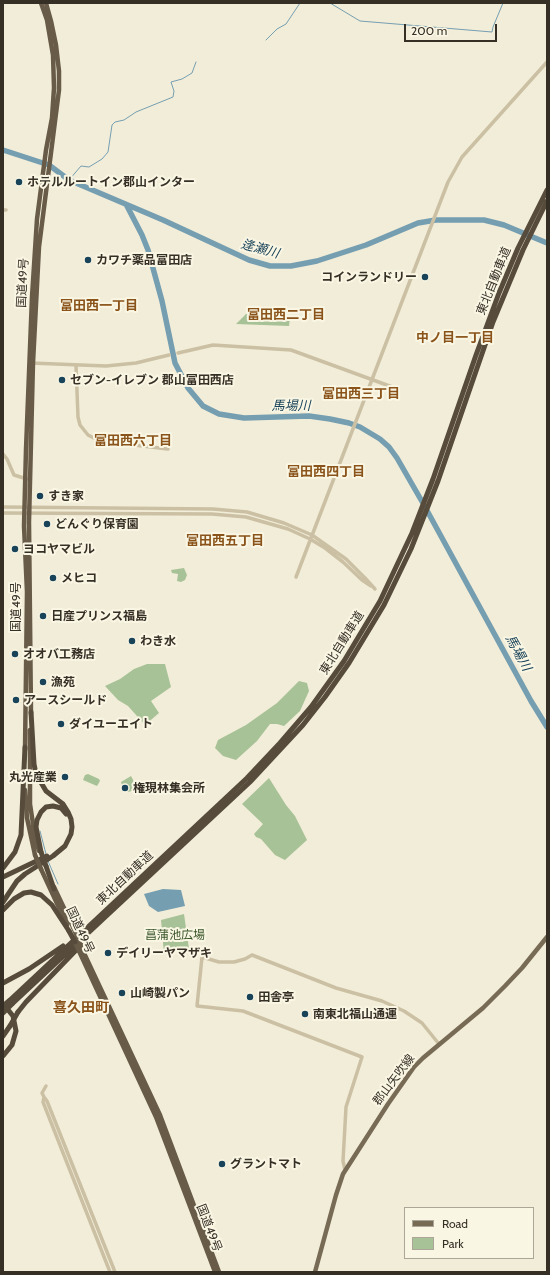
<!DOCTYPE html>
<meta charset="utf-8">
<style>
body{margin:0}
#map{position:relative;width:550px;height:1275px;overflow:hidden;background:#f2edd8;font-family:Cabin,sans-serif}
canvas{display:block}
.frame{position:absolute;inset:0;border:4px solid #362f26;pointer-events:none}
.legend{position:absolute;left:404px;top:1207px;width:130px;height:52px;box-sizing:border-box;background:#faf6e4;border:1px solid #aca698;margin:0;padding:5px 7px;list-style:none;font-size:12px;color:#362f26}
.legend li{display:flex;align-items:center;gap:8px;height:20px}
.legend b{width:20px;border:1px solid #aca698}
.scale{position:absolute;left:404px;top:24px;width:93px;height:18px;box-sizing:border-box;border:2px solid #362f26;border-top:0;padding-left:5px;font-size:12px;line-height:14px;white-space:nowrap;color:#362f26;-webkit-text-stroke:3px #faf6e4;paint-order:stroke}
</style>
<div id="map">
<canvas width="550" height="1275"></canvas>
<div class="frame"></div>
<ul class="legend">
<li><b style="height:5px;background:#786b56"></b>Road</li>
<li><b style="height:11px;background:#a8c297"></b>Park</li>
</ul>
<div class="scale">200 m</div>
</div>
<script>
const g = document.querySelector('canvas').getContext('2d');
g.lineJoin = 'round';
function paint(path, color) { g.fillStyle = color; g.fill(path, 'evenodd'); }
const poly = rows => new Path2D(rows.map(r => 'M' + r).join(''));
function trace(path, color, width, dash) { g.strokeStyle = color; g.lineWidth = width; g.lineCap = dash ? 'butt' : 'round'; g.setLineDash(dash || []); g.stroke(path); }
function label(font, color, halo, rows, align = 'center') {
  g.font = font + ' Cabin,"Noto Sans JP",sans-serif'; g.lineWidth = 4; g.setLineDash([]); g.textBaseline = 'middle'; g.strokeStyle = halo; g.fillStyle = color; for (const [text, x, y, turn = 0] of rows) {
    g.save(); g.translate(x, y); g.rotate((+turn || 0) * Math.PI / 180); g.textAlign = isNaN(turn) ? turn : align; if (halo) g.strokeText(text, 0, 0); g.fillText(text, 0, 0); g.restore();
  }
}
paint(poly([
 [246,314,290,318,289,326,236,324],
 [184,568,187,575,185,580,181,582,177,581,178,574,172,573,171,570],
 [147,664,165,664,171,687,151,701,159,713,145,725,128,706,118,700,105,686,120,679,134,669],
 [299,681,307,683,309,691,300,711,284,726,277,724,270,724,257,741,236,760,223,756,215,748,218,740,246,725,277,703],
 [88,774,99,779,100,781,97,786,83,780,85,775],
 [131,776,138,789,128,792,127,785,122,785,121,782],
 [269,778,286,805,295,816,307,840,285,860,275,855,261,839,256,837,254,834,263,824,242,804],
 [184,914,189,949,164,954,161,920]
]), '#a8c297');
paint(poly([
 [163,889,181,890,185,906,158,912,149,906,144,894]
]), '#759eb1');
trace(poly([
 [330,3,360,21,492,32,493,27,503,3],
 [266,40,277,29,286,24,300,3],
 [69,180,81,166,89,167,102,159,108,152,112,125,115,122,124,120,136,112,173,97,174,91,171,82,182,79,192,73,196,62],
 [40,831,46,854],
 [48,861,58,884]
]), '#759eb1', 1);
trace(poly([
 [3,150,49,165,69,180,163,220,249,260,270,266,291,266,317,261,366,245,418,223,436,220,484,220,504,225,547,243],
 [127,206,142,235,148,250,162,301,175,363,188,388,203,406,219,414,244,418,309,416,330,419,349,423,360,427,380,439,389,447,397,458,424,505,531,701,547,727]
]), '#759eb1', 5.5);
trace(poly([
 [3,210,6,210],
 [178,353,213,345,291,350,395,388],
 [31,363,106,366,136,363,169,355],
 [76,366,78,417,80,425,88,435,100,441,168,449],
 [3,454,7,459,14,475,27,479],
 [3,507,213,509,247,512,284,523,312,535,346,559,365,578,375,589],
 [3,513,212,514,246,517,288,529,310,539,325,548,343,562,362,580,371,586],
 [296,577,448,182,462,157,547,62],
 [46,1086,42,1093,44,1097,43,1102,110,1272],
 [44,1097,47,1101,115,1272],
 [345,1170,343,1161,346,1107,362,1057,243,1011,197,1006,202,957,219,962,234,962,245,959,252,955,336,988,382,1001,404,1011,422,1023,439,1044]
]), '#cbc0a3', 3.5);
trace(poly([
 [315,1272,336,1195,343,1174,388,1104,414,1067,423,1058,483,1008,505,986,522,968,547,937]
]), '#786b56', 4.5);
trace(poly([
 [31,714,29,522,33,363,39,247,59,90,59,71,56,45,51,21,46,3],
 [30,730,30,804,35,837,39,851],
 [25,750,27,592,24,526,26,449,32,297,37,219,46,150,52,118,54,88,53,55,47,20,41,3],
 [25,790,27,818,35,855],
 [41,869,67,925],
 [54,887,73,927],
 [79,951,156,1117,215,1272],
 [83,951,160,1115,219,1272]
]), '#685c49', 4.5);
trace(poly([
 [41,852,36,827,37,820,41,812,46,807,53,806,61,808,66,814],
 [46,866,54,889],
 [3,868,15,852,21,835,25,747],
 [3,877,47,856],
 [3,902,17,881,25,874,53,856,65,846,71,834,72,827,71,819,68,812,63,804,46,791,36,774,34,764,31,712],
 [3,910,14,899,24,893,31,892,41,895,52,905,69,931],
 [3,983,29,969,63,946],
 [9,1001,247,778,280,743,311,707,344,661,380,601,412,533,433,479,476,355,499,293,518,248,547,190],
 [12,1004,250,782,303,725,325,697,349,663,384,605,411,549,438,481,493,322,523,250,547,201],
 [18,1012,26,1002,81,945],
 [3,1036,10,1026],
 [3,1056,12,1045,16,1031,13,1016,5,1006]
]), '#574c3c', 5);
trace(poly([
 [35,855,41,869],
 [73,927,83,951],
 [74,940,79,951]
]), '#685c49', 4.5);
trace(poly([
 [41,852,46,866],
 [69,931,75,942],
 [3,1006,9,1001],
 [3,1013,12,1004],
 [10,1026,18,1012]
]), '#574c3c', 5);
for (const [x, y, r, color] of [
 [19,182,4,"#194359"],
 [88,260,4,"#194359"],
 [425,277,4,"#194359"],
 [62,380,4,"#194359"],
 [40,496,4,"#194359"],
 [47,524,4,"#194359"],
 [15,549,4,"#194359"],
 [53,578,4,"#194359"],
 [43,616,4,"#194359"],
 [132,641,4,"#194359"],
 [15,654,4,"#194359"],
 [43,682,4,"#194359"],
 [16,700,4,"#194359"],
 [61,724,4,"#194359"],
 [65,777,4,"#194359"],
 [125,788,4,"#194359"],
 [108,953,4,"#194359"],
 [122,993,4,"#194359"],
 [250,997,4,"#194359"],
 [305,1014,4,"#194359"],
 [222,1164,4,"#194359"]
]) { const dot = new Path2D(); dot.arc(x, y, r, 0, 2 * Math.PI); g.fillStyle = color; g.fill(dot); trace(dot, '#faf6e4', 1.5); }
label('bold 12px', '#362f26', '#faf6e4', [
 ["ホテルルートイン郡山インター",27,182],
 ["カワチ薬品富田店",96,260],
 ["コインランドリー",417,277,"right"],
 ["セブン-イレブン 郡山富田西店",70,380],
 ["すき家",48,496],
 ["どんぐり保育園",55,524],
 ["ヨコヤマビル",23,549],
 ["メヒコ",61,578],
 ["日産プリンス福島",51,616],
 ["わき水",140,641],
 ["オオバ工務店",23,654],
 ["漁苑",51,682],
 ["アースシールド",24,700],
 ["ダイユーエイト",69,724],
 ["丸光産業",57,777,"right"],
 ["権現林集会所",133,788],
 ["デイリーヤマザキ",116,953],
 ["山崎製パン",130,993],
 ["田舎亭",258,997],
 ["南東北福山通運",313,1014],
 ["グラントマト",230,1164]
], 'left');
label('12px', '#362f26', '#faf6e4', [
 ["東北自動車道",494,281,-68],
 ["国道49号",23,283,-87],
 ["国道49号",16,607,-90],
 ["東北自動車道",342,643,-58],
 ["東北自動車道",125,878,-43],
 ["国道49号",80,930,65],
 ["郡山矢吹線",394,1080,-53],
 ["国道49号",209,1228,69]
]);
label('12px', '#385528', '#faf6e4', [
 ["菖蒲池広場",175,935]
]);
label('italic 13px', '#194359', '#faf6e4', [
 ["逢瀬川",260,249,15],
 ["馬場川",291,406],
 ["馬場川",518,653,61]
]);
label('bold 13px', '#89531a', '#faf6e4', [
 ["富田西一丁目",99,306],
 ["富田西二丁目",286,315],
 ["中ノ目一丁目",455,338],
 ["富田西三丁目",361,394],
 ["富田西六丁目",133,441],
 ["富田西四丁目",326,472],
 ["富田西五丁目",225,541]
]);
label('bold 14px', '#89531a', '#faf6e4', [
 ["喜久田町",81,1008]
]);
</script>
